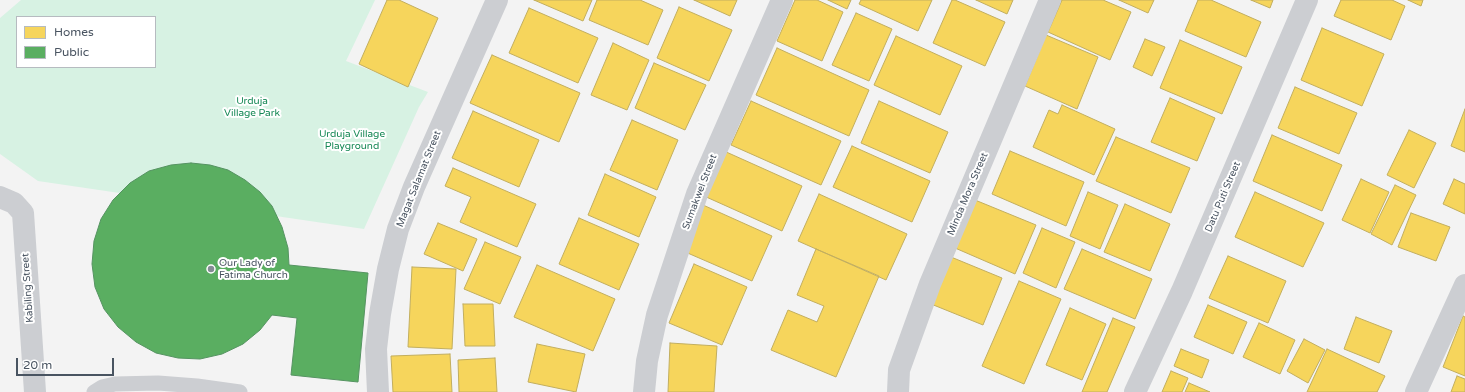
<!DOCTYPE html>
<style>
body{margin:0}
#map{position:relative;width:1465px;height:392px;overflow:hidden;background:#f3f3f3;font-family:"Varela Round",sans-serif}
canvas{display:block}
.legend{position:absolute;left:16px;top:16px;width:140px;height:52px;box-sizing:border-box;background:#fff;border:1px solid #b6bbc0;margin:0;padding:5px 7px;list-style:none;font-size:12px;color:#495461}
.legend li{display:flex;align-items:center;gap:8px;height:20px}
.legend b{width:20px;border:1px solid #b6bbc0}
.scale{position:absolute;left:16px;top:358px;width:98px;height:18px;box-sizing:border-box;border:2px solid #495461;border-top:0;padding-left:5px;font-size:12px;line-height:14px;white-space:nowrap;color:#495461;-webkit-text-stroke:3px #fff;paint-order:stroke}
</style>
<div id="map">
<canvas width="1465" height="392"></canvas>
<ul class="legend">
<li><b style="height:11px;background:#f6d55c"></b>Homes</li>
<li><b style="height:11px;background:#5aae61"></b>Public</li>
</ul>
<div class="scale">20 m</div>
</div>
<script>
const g = document.querySelector('canvas').getContext('2d');
g.lineJoin = 'round';
function paint(path, color) { g.fillStyle = color; g.fill(path, 'evenodd'); }
const poly = rows => new Path2D(rows.map(r => 'M' + r).join(''));
function trace(path, color, width, dash) { g.strokeStyle = color; g.lineWidth = width; g.lineCap = dash ? 'butt' : 'round'; g.setLineDash(dash || []); g.stroke(path); }
function label(font, color, halo, rows, align = 'center') {
  g.font = font + ' "Varela Round",sans-serif'; g.lineWidth = 4; g.setLineDash([]); g.textBaseline = 'middle'; g.strokeStyle = halo; g.fillStyle = color; for (const [text, x, y, turn = 0] of rows) {
    g.save(); g.translate(x, y); g.rotate((+turn || 0) * Math.PI / 180); g.textAlign = isNaN(turn) ? turn : align; if (halo) g.strokeText(text, 0, 0); g.fillText(text, 0, 0); g.restore();
  }
}
paint(poly([
 [21,0,375,0,346,61,428,92,419,107,364,229,38,181,0,154,0,18],
 [17,17,155,17,155,67,17,67]
]), '#d7f2e3');
const homes = poly([
 [387,0,399,0,438,18,408,87,359,64,387,0],
 [534,0,592,0,583,21,534,0],
 [597,0,640,0,663,10,648,45,589,20,597,0],
 [694,0,737,0,730,16,694,0],
 [795,0,817,0,843,12,822,61,777,41,795,0],
 [828,0,851,0,847,9,828,0],
 [861,0,932,0,918,31,859,4,861,0],
 [952,0,955,0,1005,22,985,66,933,43,952,0],
 [976,0,1013,0,1007,14,976,0],
 [1062,0,1103,0,1131,12,1110,60,1048,32,1062,0],
 [1119,0,1154,0,1148,13,1119,0],
 [1198,0,1211,0,1261,22,1246,57,1185,31,1198,0],
 [1251,0,1273,0,1270,8,1251,0],
 [1341,0,1392,0,1405,6,1391,40,1334,16,1341,0],
 [1408,0,1423,0,1421,6,1408,0],
 [679,7,732,30,709,81,657,58,679,7],
 [529,8,598,38,578,83,509,53,529,8],
 [856,13,892,29,869,81,832,65,856,13],
 [1322,28,1384,54,1362,106,1301,80,1322,28],
 [1046,35,1098,57,1077,109,1025,86,1046,35],
 [896,36,962,66,940,115,874,85,896,36],
 [1145,39,1165,47,1152,76,1133,67,1145,39],
 [1180,40,1242,67,1222,114,1160,88,1180,40],
 [613,43,649,60,627,110,591,95,613,43],
 [777,48,869,90,849,136,756,95,777,48],
 [492,55,580,93,559,142,470,103,492,55],
 [654,63,706,85,685,130,635,108,654,63],
 [1295,87,1357,113,1339,154,1278,128,1295,87],
 [1170,98,1215,118,1197,161,1151,142,1170,98],
 [751,101,841,141,821,185,731,145,751,101],
 [879,101,948,132,930,173,861,143,879,101],
 [1062,105,1115,129,1094,175,1033,147,1049,110,1058,114,1062,105],
 [1465,109,1465,152,1451,146,1465,109],
 [473,111,539,140,519,187,452,158,473,111],
 [632,120,678,140,657,190,610,170,632,120],
 [1409,130,1436,143,1414,188,1387,175,1409,130],
 [1272,135,1342,165,1322,211,1253,181,1272,135],
 [1116,137,1190,168,1171,213,1096,181,1116,137],
 [852,146,930,181,912,222,833,187,852,146],
 [724,151,802,186,782,231,704,196,724,151],
 [1010,151,1084,182,1066,226,992,194,1010,151],
 [453,168,536,204,517,247,460,222,471,197,445,186,453,168],
 [605,174,656,197,639,237,588,215,605,174],
 [1361,179,1389,192,1370,233,1342,220,1361,179],
 [1454,179,1465,184,1465,214,1443,204,1454,179],
 [1395,185,1416,195,1392,245,1371,234,1395,185],
 [1088,192,1118,205,1100,249,1070,236,1088,192],
 [1255,192,1324,223,1303,267,1235,237,1255,192],
 [819,194,907,234,886,280,798,241,819,194],
 [975,200,1036,225,1015,274,955,248,975,200],
 [1125,204,1170,224,1150,271,1104,252,1125,204],
 [703,205,772,236,752,281,683,251,703,205],
 [1411,213,1450,227,1436,261,1398,247,1411,213],
 [579,218,639,244,619,290,559,264,579,218],
 [438,223,477,239,463,271,424,254,438,223],
 [1042,228,1075,242,1056,288,1023,273,1042,228],
 [485,242,521,257,500,304,464,289,485,242],
 [816,249,879,276,836,377,771,350,788,310,817,322,824,306,797,295,816,249],
 [1082,249,1152,279,1135,319,1064,289,1082,249],
 [1228,256,1286,281,1268,323,1209,298,1228,256],
 [951,257,1002,278,983,325,931,304,951,257],
 [694,264,747,287,722,345,669,323,694,264],
 [537,265,615,299,593,351,514,317,537,265],
 [412,267,456,269,452,349,408,347,412,267],
 [1019,281,1061,299,1024,384,982,366,1019,281],
 [463,304,493,304,495,346,465,346,463,304],
 [1208,305,1247,322,1233,354,1194,337,1208,305],
 [1070,308,1106,324,1082,380,1046,365,1070,308],
 [1463,316,1465,317,1465,376,1443,367,1463,316],
 [1356,317,1392,331,1379,363,1344,349,1356,317],
 [1113,318,1135,327,1107,392,1082,392,1113,318],
 [1259,323,1295,340,1280,374,1243,357,1259,323],
 [1304,339,1325,350,1308,383,1287,371,1304,339],
 [670,343,717,346,714,392,668,392,670,343],
 [537,344,585,354,576,392,528,382,537,344],
 [1181,349,1209,360,1202,378,1174,366,1181,349],
 [1327,349,1385,376,1377,392,1307,392,1327,349],
 [450,354,452,392,393,392,391,356,450,354],
 [495,358,497,392,459,392,458,360,495,358],
 [1171,371,1188,378,1182,392,1162,392,1171,371],
 [1457,376,1465,379,1465,392,1451,392,1457,376],
 [1189,383,1210,392,1185,392,1189,383]
]);
paint(homes, '#f6d55c');
trace(homes, '#c2ae5e', 1);
const public = poly([
 [191,163,210,165,228,170,245,180,260,192,272,206,282,227,288,248,289,265,368,273,358,382,291,375,297,318,272,315,260,330,243,344,222,354,200,359,178,358,156,353,136,342,118,327,104,309,95,287,92,264,94,241,101,219,113,200,130,183,149,171,171,165,191,163]
]);
paint(public, '#5aae61');
trace(public, '#559361', 1);
trace(poly([
 [94,392,102,387,115,384,158,383,197,386,240,392]
]), '#ccced2', 15);
trace(poly([
 [0,197,14,203,23,213,35,392],
 [378,392,376,349,380,314,388,269,398,229,414,187,497,0],
 [644,392,647,361,657,315,697,194,782,0],
 [898,392,899,370,930,284,1050,0],
 [1135,392,1182,291,1307,0],
 [1416,392,1465,285]
]), '#ccced2', 22);
for (const [x, y, r, color] of [
 [211,269,4,"#848c94"]
]) { const dot = new Path2D(); dot.arc(x, y, r, 0, 2 * Math.PI); g.fillStyle = color; g.fill(dot); trace(dot, '#fff', 1.5); }
label('10px', '#148754', '#fff', [
 ["Urduja",252,101],
 ["Village Park",252,113],
 ["Urduja Village",352,134],
 ["Playground",352,146]
]);
label('10px', '#495461', '#fff', [
 ["Magat Salamat Street",419,179,-68],
 ["Sumakwel Street",700,192,-69],
 ["Minda Mora Street",968,194,-67],
 ["Datu Puti Street",1223,197,-67],
 ["Kabiling Street",28,288,-94]
]);
label('10px', '#495461', '#fff', [
 ["Our Lady of",219,263],
 ["Fatima Church",219,275]
], 'left');
</script>
